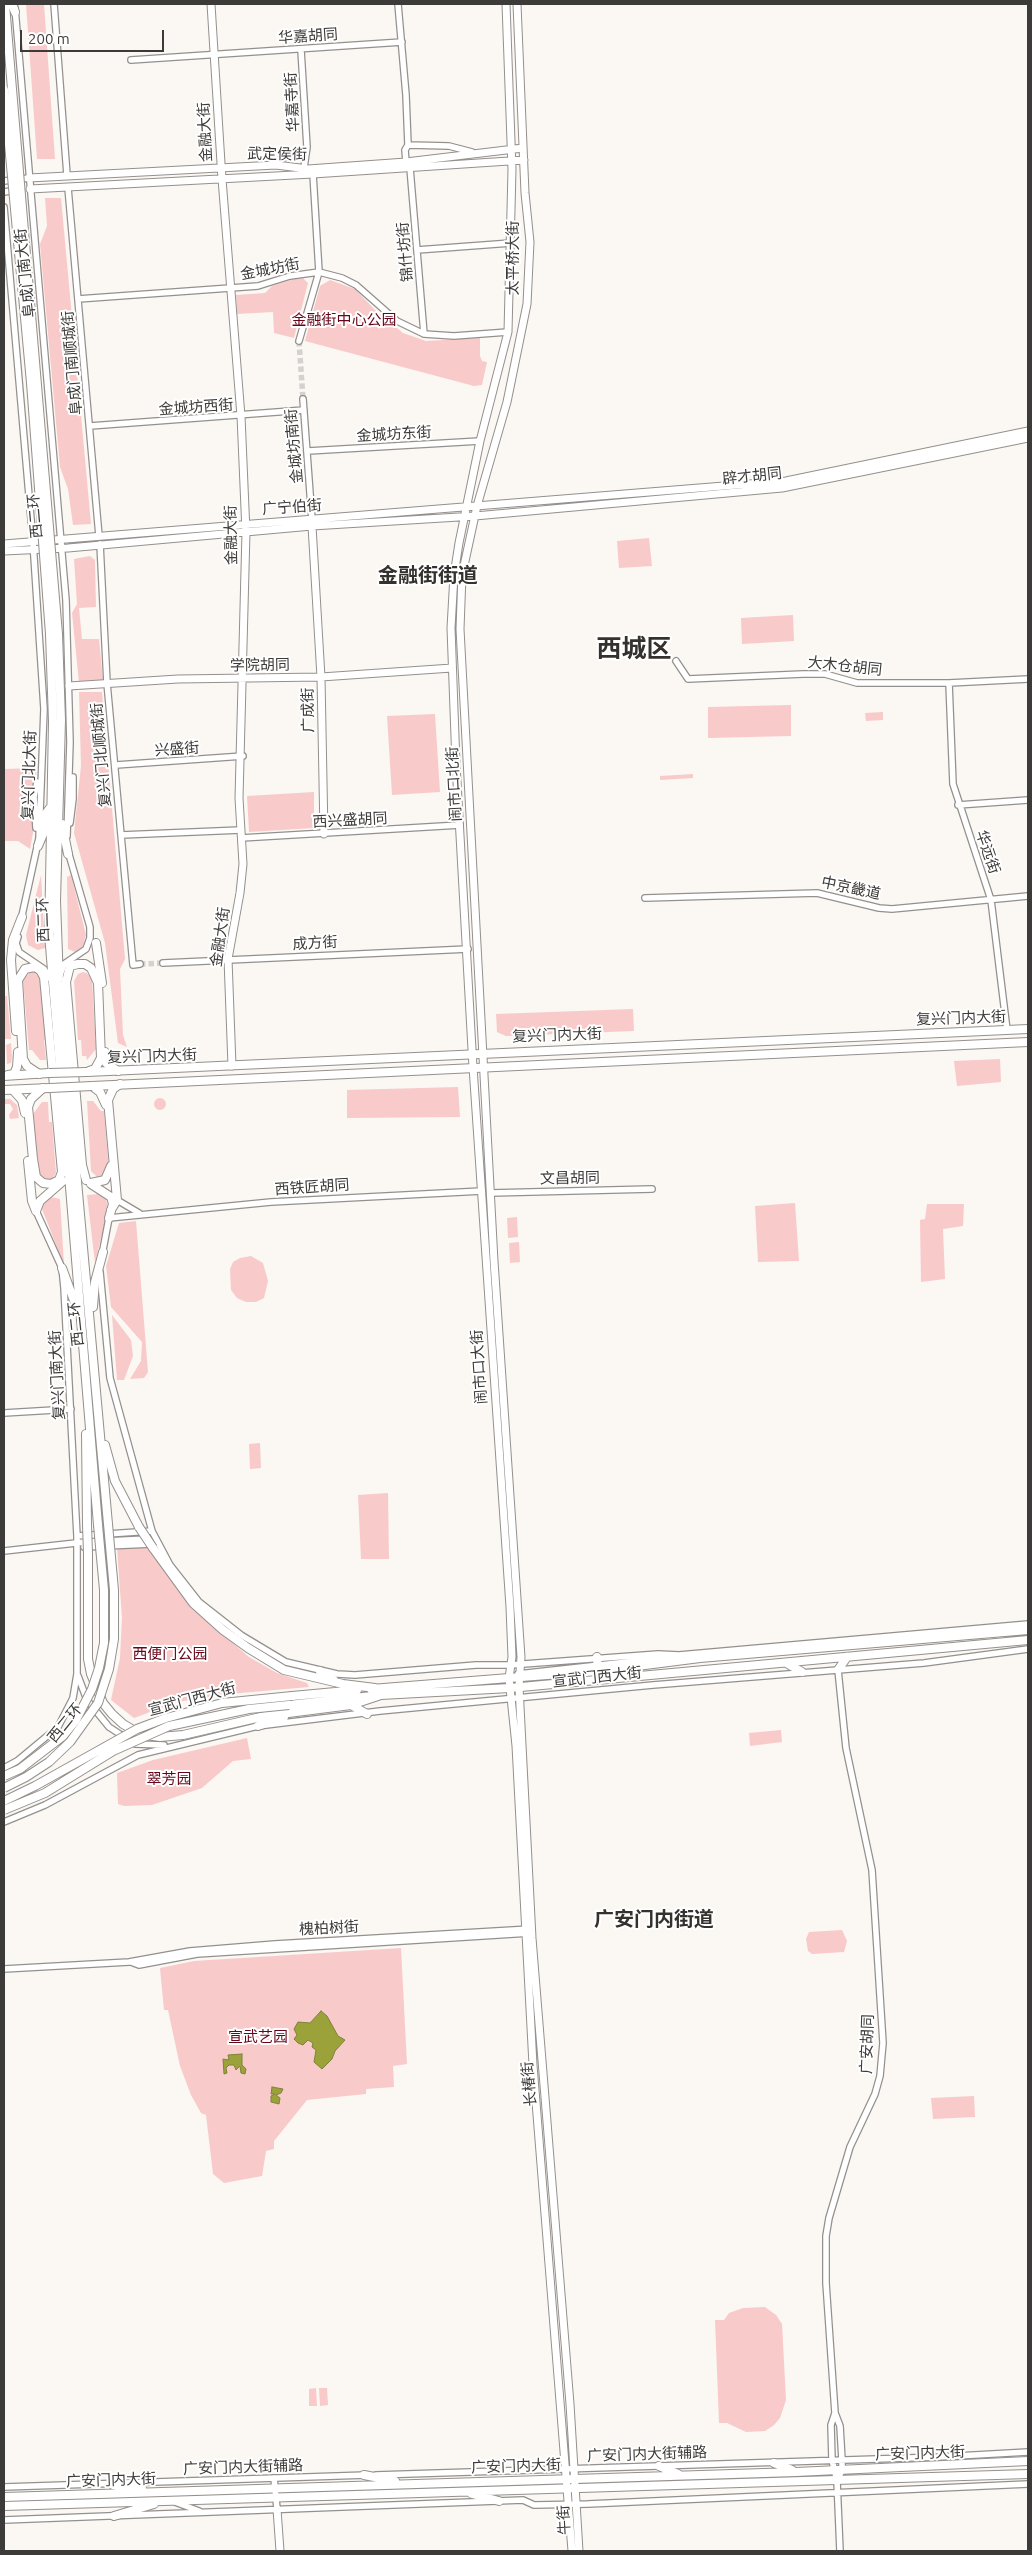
<!DOCTYPE html>
<meta charset="utf-8">
<style>
body{margin:0}
#map{position:relative;width:1032px;height:2555px;overflow:hidden;background:#fbf7f3;font-family:Ubuntu,sans-serif}
canvas{display:block}
.frame{position:absolute;inset:0;border:5px solid #3c3b39;pointer-events:none}
.scale{position:absolute;left:20px;top:30px;width:144px;height:22px;box-sizing:border-box;border:2px solid #3c3b39;border-top:0;padding-left:6px;font-size:15px;line-height:18px;white-space:nowrap;color:#3c3b39;-webkit-text-stroke:4px #fff;paint-order:stroke}
</style>
<div id="map">
<canvas width="1032" height="2555"></canvas>
<div class="frame"></div>
<div class="scale">200 m</div>
</div>
<script>
const g = document.querySelector('canvas').getContext('2d');
g.lineJoin = 'round';
function paint(path, color) { g.fillStyle = color; g.fill(path, 'evenodd'); }
const poly = rows => new Path2D(rows.map(r => 'M' + r).join(''));
function trace(path, color, width, dash) { g.strokeStyle = color; g.lineWidth = width; g.lineCap = dash ? 'butt' : 'round'; g.setLineDash(dash || []); g.stroke(path); }
function label(font, color, halo, rows, align = 'center') {
  g.font = font + ' Ubuntu,"Noto Sans SC",sans-serif'; g.lineWidth = 4; g.setLineDash([]); g.textBaseline = 'middle'; g.strokeStyle = halo; g.fillStyle = color; for (const [text, x, y, turn = 0] of rows) {
    g.save(); g.translate(x, y); g.rotate((+turn || 0) * Math.PI / 180); g.textAlign = isNaN(turn) ? turn : align; if (halo) g.strokeText(text, 0, 0); g.fillText(text, 0, 0); g.restore();
  }
}
paint(poly([
 [26,4,44,4,55,159,37,159],
 [45,198,61,198,91,524,73,525,68,489,60,467,40,244,47,226],
 [303,278,308,283,294,338,274,333,273,312,237,314,236,295,265,293,272,286,294,279],
 [330,280,355,289,375,310,403,333,426,341,480,338,480,356,482,361,487,362,482,385,474,386,305,341,320,286],
 [649,538,652,566,619,568,617,541],
 [90,556,95,560,96,607,79,608,82,639,99,639,103,681,79,683,72,613,77,604,74,559],
 [793,615,794,641,742,644,741,618],
 [79,692,102,692,125,959,120,969,123,1035,127,1047,118,1043,105,943,74,833,81,766],
 [791,705,791,736,708,738,708,707],
 [883,712,883,720,866,721,865,713],
 [435,714,440,792,392,795,387,716],
 [37,768,32,808,34,827,30,849,18,841,4,841,4,769],
 [693,774,693,778,660,780,660,776],
 [314,792,314,828,249,832,247,796],
 [41,875,45,948,38,950,28,945,26,935],
 [71,875,86,935,83,946,75,952,68,949,67,877],
 [30,972,34,972,40,978,46,1040,44,1040,46,1060,40,1060,32,1050,29,1050,23,980],
 [83,972,87,973,92,979,96,1049,87,1060,86,1056,82,1056,81,1040,78,1040,74,981,78,974],
 [4,996,7,996,11,1039,4,1039],
 [633,1009,634,1031,506,1036,497,1032,496,1014],
 [11,1043,12,1057,11,1063,7,1064,6,1045],
 [1000,1059,1001,1082,957,1086,954,1061],
 [458,1087,460,1117,347,1118,347,1090],
 '154 1104a6 6 0 1 1 12 0a6 6 0 1 1-12 0Z',
 [4,1099,10,1099,17,1105,19,1118,10,1119,9,1115,13,1109,10,1104,4,1104],
 [87,1101,93,1101,101,1111,104,1111,109,1170,106,1177,99,1179,91,1171],
 [42,1102,48,1102,49,1122,52,1122,56,1173,53,1178,47,1180,38,1173,33,1114],
 [99,1194,106,1199,108,1208,95,1263,87,1195],
 [51,1197,60,1199,64,1265,42,1209,43,1201],
 [795,1203,799,1261,758,1262,755,1206],
 [927,1204,964,1204,963,1226,943,1229,945,1279,921,1282,920,1220,925,1219],
 [517,1217,518,1237,508,1238,507,1218],
 [136,1221,148,1372,144,1378,130,1379,141,1361,142,1342,111,1307,106,1266,119,1223],
 [519,1242,520,1262,510,1263,509,1243],
 [251,1256,263,1263,268,1281,264,1298,256,1302,246,1302,237,1298,231,1290,230,1269,233,1262,240,1258],
 [112,1315,131,1340,133,1356,124,1380,117,1380],
 [260,1443,261,1468,250,1469,249,1444],
 [388,1493,389,1559,361,1559,358,1495],
 [150,1547,191,1607,249,1657,277,1673,307,1683,309,1687,229,1694,177,1702,134,1718,111,1700,120,1658,122,1618,117,1548],
 [781,1730,782,1742,750,1746,749,1733],
 [247,1738,251,1759,233,1761,202,1788,152,1805,124,1806,118,1804,117,1773,153,1760],
 [842,1930,847,1941,844,1952,812,1954,808,1951,806,1939,809,1932],
 [401,1948,407,2064,393,2066,394,2087,366,2089,366,2094,307,2100,274,2141,274,2149,266,2151,262,2176,224,2183,213,2174,206,2115,201,2113,191,2095,180,2066,168,2010,164,2010,160,1968,194,1961],
 [974,2096,975,2117,933,2119,931,2098],
 [765,2307,776,2315,782,2324,786,2400,780,2418,774,2425,765,2431,746,2432,727,2423,719,2423,715,2320,724,2320,729,2313,743,2308],
 [316,2388,317,2406,309,2406,309,2389],
 [319,2388,327,2388,328,2405,320,2406]
]), '#f9caca');
const water = poly([
 [321,2011,327,2016,338,2036,345,2040,335,2051,332,2059,322,2069,314,2062,316,2050,312,2047,313,2043,308,2040,303,2045,298,2043,294,2039,297,2035,294,2029,298,2022,310,2023,321,2011],
 [242,2054,242,2065,246,2069,245,2074,241,2073,240,2066,236,2070,234,2065,229,2065,226,2068,227,2073,224,2074,223,2059,229,2060,228,2055,242,2054],
 [272,2087,283,2089,281,2093,276,2095,280,2098,279,2104,271,2102,271,2096,275,2094,271,2094,272,2087]
]);
paint(water, '#9ca23a');
trace(water, '#7f833a', 1);
trace(poly([
 [299,341,303,399],
 [140,964,163,963]
]), '#d5d1ce', 5.5, [5.5, 3]);
const tertiary = poly([
 [54,4,67,175],
 [398,4,406,95,408,145,405,150,406,162],
 [15,8,66,600,70,742,67,836],
 [301,50,307,147,304,168],
 [131,60,402,42],
 [408,145,449,146,472,152],
 [269,165,288,156,305,153],
 [410,168,424,334],
 [4,181,29,178],
 [68,188,99,536],
 [4,192,17,190],
 [4,207,33,542,44,709,39,838,21,920],
 [417,250,511,243],
 [78,299,258,286,290,276,319,272,342,278,356,285,397,321,424,334,454,336,508,332],
 [299,341,319,272,313,174],
 [303,399,312,520],
 [90,426,304,410],
 [308,451,480,441],
 [100,544,107,683,121,835,133,965,140,964],
 [676,661,688,679,803,674,825,674,857,683,949,683,1028,679],
 [949,683,953,784,991,900,1007,1030],
 [116,765,243,756],
 [958,805,1028,800],
 [70,823,73,799,73,777],
 [36,828,34,797,37,782],
 [121,835,241,830],
 [241,838,460,825],
 [645,898,817,893,879,908,892,909,1028,896],
 [18,937,16,943,19,952,44,969,52,981],
 [163,963,468,949],
 [60,975,64,964,86,949,90,938,90,927,68,851],
 [490,1193,652,1189],
 [117,1200,139,1213],
 [102,1255,109,1218,271,1202,482,1191],
 [100,1272,110,1378,152,1531,170,1565,199,1602,241,1635,286,1662,337,1674,355,1675,476,1665,510,1665,658,1654,679,1655,1028,1624],
 [4,1413,71,1409],
 [77,1536,152,1531],
 [84,1547,152,1544],
 [4,1551,85,1542,148,1539],
 [518,1674,672,1657],
 [78,1676,87,1700,109,1727,135,1744,164,1745],
 [4,1768,17,1761,58,1727,73,1698,77,1674,77,1536,64,1288,62,1268,36,1211],
 [4,1822,45,1805,138,1755,258,1726,380,1711,653,1685,924,1663,1028,1649],
 [131,1962,139,1965,197,1954,530,1933],
 [4,1969,129,1962,190,1951,275,1944,530,1929],
 [835,2413,831,2425,832,2460,837,2481,840,2551],
 [376,2475,939,2457,1028,2452],
 [274,2478,277,2509],
 [837,2481,842,2470,842,2460,840,2426,835,2413,826,2283,826,2236,829,2218,850,2147,875,2094,880,2076,883,2043,872,1870,846,1748,838,1670],
 [4,2487,367,2475],
 [175,2502,199,2511],
 [4,2520,523,2500,534,2505,588,2504,1028,2484]
]);
const secondary = poly([
 [211,4,222,179,241,416,246,532,239,798,243,864,240,893,228,959,232,1066],
 [506,4,512,169,508,332,480,441,459,543,454,575,451,628,456,764,473,1067,510,1607,512,1657,509,1678,516,1746,533,2065,572,2551],
 [517,4,525,193,530,242,527,304,507,402,477,506,462,575,460,629,494,1261,521,1657,519,1687,532,1938,570,2404,579,2551],
 [29,178,276,165,308,169,406,162,523,148],
 [30,189,313,174,524,160],
 [312,526,321,677,324,834],
 [4,544,786,481,1028,431],
 [4,551,68,548,312,526,475,516,782,488,1028,438],
 [69,686,178,679,321,677,452,668],
 [277,2509,280,2551]
]);
const primary = poly([
 [96,943,102,983],
 [16,1031,11,960,13,940,22,917],
 [105,1052,106,1063,118,1071],
 [39,1074,27,1066,23,1059,18,980,25,969,34,967,40,970,44,977,62,1172,59,1180,51,1184,43,1183,36,1177,33,1159,28,1107,31,1099,43,1088],
 [8,1075,14,1074,17,1067,18,1052],
 [92,1086,100,1092,106,1105],
 [13,1090,22,1100,25,1113],
 [28,1161,32,1201,36,1211],
 [86,1180,82,1165,66,982,70,966,78,964,85,964,91,968,98,983,101,1058,95,1069,89,1071],
 [91,1183,105,1180,111,1166],
 [91,1184,111,1197,113,1204,109,1218],
 [111,1210,117,1200,108,1100,113,1089,120,1084],
 [36,1211,40,1201,63,1181],
 [597,1657,598,1671],
 [788,1664,802,1672],
 [838,1670,847,1657],
 [509,1678,598,1671,700,1658,1028,1630],
 [510,1688,1028,1640],
 [774,2463,792,2470],
 [659,2466,678,2474],
 [364,2475,395,2481],
 [113,2485,142,2489],
 [472,2494,499,2501],
 [4,2497,796,2472,1028,2461],
 [4,2506,1028,2474],
 [114,2516,154,2504]
]);
const trunk = poly([
 [5,4,11,77],
 [12,4,15,12],
 [50,634,53,722,49,934,98,1525],
 [58,634,61,720,56,901,59,982,108,1524],
 [62,824,68,854],
 [38,846,43,834,44,816,50,808],
 [87,1072,1028,1029],
 [4,1076,49,1073],
 [92,1086,1028,1042],
 [4,1090,50,1088],
 [62,1268,76,1306],
 [93,1307,95,1282,103,1252],
 [86,1434,87,1525],
 [105,1445,115,1481,139,1527],
 [153,1548,193,1603,223,1630,248,1648,284,1670,343,1684,375,1688],
 [88,1553,88,1659,91,1674,103,1703,112,1714,123,1724,140,1734,160,1737,183,1735,265,1716,351,1705,381,1695],
 [320,1671,334,1680],
 [371,1689,509,1678],
 [292,1696,357,1690],
 [289,1705,381,1695,510,1688],
 [351,1705,367,1714],
 [258,1726,284,1717]
]);
trace(tertiary, '#94908d', 8);
trace(secondary, '#94908d', 9);
trace(primary, '#94908d', 10);
trace(trunk, '#94908d', 10);
trace(tertiary, '#fff', 5.5);
trace(secondary, '#fff', 7);
trace(primary, '#fff', 8);
trace(trunk, '#fff', 8);
const trunkBridge = poly([
 [11,77,58,634],
 [4,90,31,383,50,634],
 [49,1073,87,1072],
 [50,1088,92,1086],
 [87,1525,88,1553],
 [139,1527,153,1548],
 [4,1776,20,1769,63,1736,76,1720,92,1689,99,1668,104,1643,104,1590,98,1525],
 [4,1788,26,1777,49,1762,70,1742,98,1703,109,1669,114,1639,114,1590,108,1524],
 [4,1801,35,1786,137,1729,166,1718,222,1703,292,1696],
 [4,1810,45,1793,113,1751,169,1726,249,1709,289,1705]
]);
trace(trunkBridge, '#94908d', 10, []);
trace(trunkBridge, '#fff', 8);
label('15px', '#3c3b39', '#fff', [
 ["华嘉胡同",308,36,-4],
 ["华嘉寺街",292,102,-93],
 ["金融大街",205,132,-93],
 ["武定侯街",277,154,1],
 ["锦什坊街",405,252,-95],
 ["太平桥大街",513,258,-90],
 ["金城坊街",270,269,-11],
 ["阜成门南大街",25,273,-96],
 ["阜成门南顺城街",72,363,-95],
 ["金城坊西街",196,407,-4],
 ["金城坊东街",394,434,-3],
 ["金城坊南街",294,446,-95],
 ["辟才胡同",752,476,-6],
 ["广宁伯街",292,507,-4],
 ["西二环",35,516,-95],
 ["金融大街",231,535,-91],
 ["学院胡同",260,665,-1],
 ["大木仓胡同",845,666,6],
 ["广成街",308,710,-91],
 ["兴盛街",177,749,-4],
 ["复兴门北顺城街",101,755,-95],
 ["复兴门北大街",29,775,-88],
 ["闹市口北街",454,784,-93],
 ["西兴盛胡同",350,820,-3],
 ["华远街",988,852,71],
 ["中京畿道",851,888,12],
 ["西二环",43,920,-92],
 ["金融大街",220,937,-82],
 ["成方街",315,943,-3],
 ["复兴门内大街",961,1018,-2],
 ["复兴门内大街",557,1035,-2],
 ["复兴门内大街",152,1056,-2],
 ["文昌胡同",570,1178,-1],
 ["西铁匠胡同",312,1187,-4],
 ["西二环",76,1324,-96],
 ["闹市口大街",479,1367,-94],
 ["复兴门南大街",57,1375,-93],
 ["宣武门西大街",597,1677,-6],
 ["宣武门西大街",192,1699,-15],
 ["西二环",65,1723,-51],
 ["槐柏树街",329,1928,-3],
 ["广安胡同",867,2044,-88],
 ["长椿街",529,2084,-95],
 ["广安门内大街",920,2453,-2],
 ["广安门内大街辅路",647,2454,-2],
 ["广安门内大街",516,2466,-2],
 ["广安门内大街辅路",243,2467,-2],
 ["广安门内大街",111,2480,-2],
 ["牛街",564,2520,-93]
]);
label('15px', '#66051a', '#fff', [
 ["金融街中心公园",344,320],
 ["西便门公园",170,1654],
 ["翠芳园",169,1779],
 ["宣武艺园",258,2037]
]);
label('bold 20px', '#34312e', '#fff', [
 ["金融街街道",428,575],
 ["广安门内街道",654,1919]
]);
label('bold 25px', '#34312e', '#fff', [
 ["西城区",634,649]
]);
</script>
